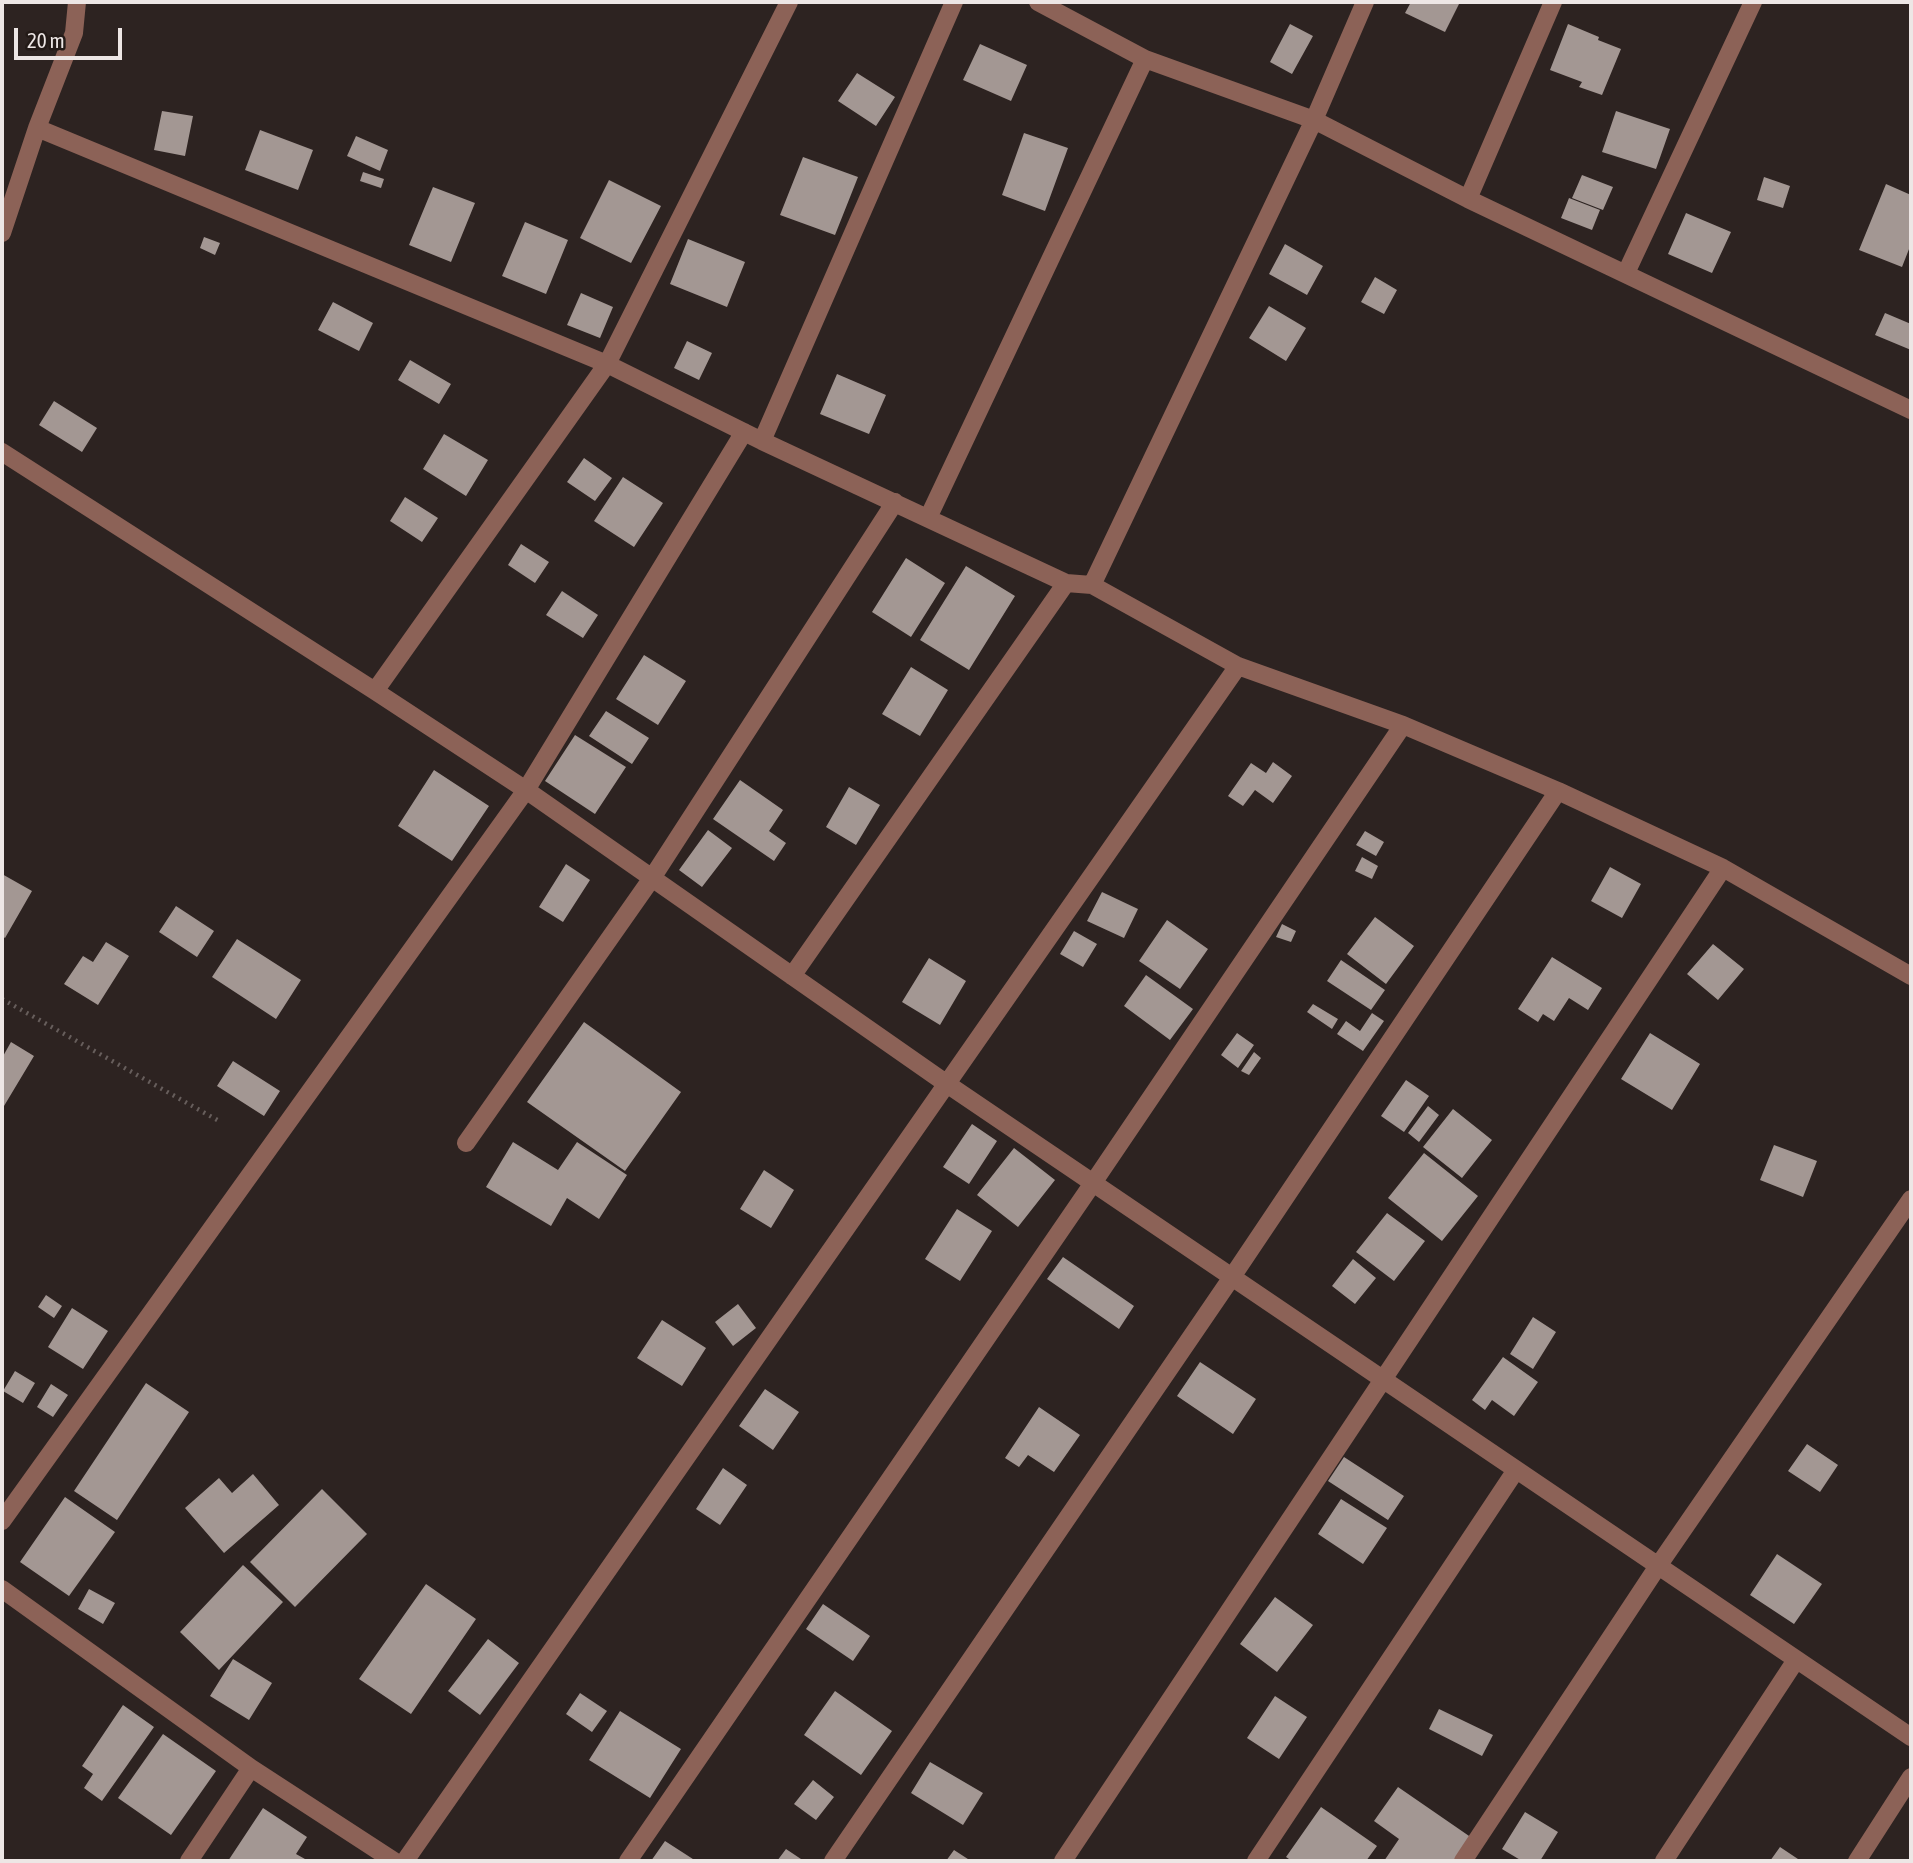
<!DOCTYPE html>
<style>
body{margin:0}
#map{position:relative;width:1913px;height:1863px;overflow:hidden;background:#2d2321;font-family:"Asap Condensed",sans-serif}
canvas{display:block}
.frame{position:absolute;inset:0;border:4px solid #ede6e5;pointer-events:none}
.scale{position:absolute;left:14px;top:28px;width:108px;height:32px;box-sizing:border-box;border:4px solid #ede6e5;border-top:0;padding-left:9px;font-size:21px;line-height:24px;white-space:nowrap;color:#ede6e5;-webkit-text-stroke:5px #231a17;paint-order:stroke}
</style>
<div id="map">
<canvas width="1913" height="1863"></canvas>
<div class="frame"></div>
<div class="scale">20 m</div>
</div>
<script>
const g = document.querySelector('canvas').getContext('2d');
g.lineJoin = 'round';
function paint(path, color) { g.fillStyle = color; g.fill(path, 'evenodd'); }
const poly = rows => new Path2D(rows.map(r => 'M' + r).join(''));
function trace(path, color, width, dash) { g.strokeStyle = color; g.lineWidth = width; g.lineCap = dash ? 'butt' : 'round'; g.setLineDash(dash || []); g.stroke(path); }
paint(poly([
 [1411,2,1460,2,1445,32,1405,13],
 [1290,24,1313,36,1292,74,1270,62],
 [1568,24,1599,37,1598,40,1621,49,1602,95,1579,87,1582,82,1550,70],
 [980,44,1027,65,1011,101,963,80],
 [857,73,895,97,876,126,838,101],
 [162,111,193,116,185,156,154,150],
 [1616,111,1670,129,1656,169,1602,152],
 [260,130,313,150,298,190,245,170],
 [1024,133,1068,148,1045,211,1002,195],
 [356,136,388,150,380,171,347,156],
 [803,157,858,177,835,235,780,215],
 [363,172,384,179,381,188,360,181],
 [1582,175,1613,187,1603,210,1572,198],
 [1764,177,1790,186,1783,208,1757,200],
 [609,180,661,206,631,263,580,238],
 [1886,184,1911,195,1911,244,1902,267,1859,250],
 [433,187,475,203,451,262,409,245],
 [1569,198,1600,210,1592,230,1561,218],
 [1686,213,1731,232,1712,273,1668,254],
 [525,222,568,240,546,294,502,276],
 [204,237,220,243,215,255,200,248],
 [688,239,745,262,727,307,670,284],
 [1285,244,1323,266,1307,295,1269,274],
 [1375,277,1397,290,1384,314,1361,302],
 [581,293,613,307,600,338,567,325],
 [333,302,373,323,359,351,318,330],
 [1269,306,1306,328,1286,361,1249,338],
 [1885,313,1911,324,1911,350,1875,335],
 [687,341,712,353,699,380,674,368],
 [410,360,451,384,439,404,398,380],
 [837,374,886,395,869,434,820,414],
 [54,401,97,428,82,452,39,425],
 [444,434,488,460,466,496,423,469],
 [584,458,612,478,595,501,567,482],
 [623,477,663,503,634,547,594,521],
 [405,497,438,518,422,542,390,521],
 [521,544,549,562,535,583,508,565],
 [906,558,945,583,911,637,872,612],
 [966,566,1015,596,969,670,920,640],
 [562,591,598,615,583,638,546,615],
 [644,655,686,681,658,725,616,699],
 [911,667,948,690,920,736,882,714],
 [606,711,649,738,632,764,589,736],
 [575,735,626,767,595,814,545,781],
 [1273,762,1292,776,1273,803,1255,790,1243,806,1228,796,1251,763,1266,773],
 [434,770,489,806,452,861,398,826],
 [740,780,783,810,769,831,786,843,774,861,713,819],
 [849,787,880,805,856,845,826,827],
 [708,830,732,848,702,887,679,870],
 [1365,831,1384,842,1376,856,1356,845],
 [1362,857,1378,866,1372,879,1355,871],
 [566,864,590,880,563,922,539,907],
 [1610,867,1641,884,1622,918,1591,901],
 [2,874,32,891,5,938,2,936],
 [1102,892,1138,909,1124,938,1087,921],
 [176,906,214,931,197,957,159,932],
 [1375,917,1414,946,1386,984,1347,954],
 [1167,920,1208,949,1180,989,1139,961],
 [1282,924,1296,931,1291,942,1276,937],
 [1074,931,1097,944,1083,967,1060,954],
 [237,939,301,980,276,1019,212,977],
 [106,942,129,956,98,1005,64,984,83,956,93,962],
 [1713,944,1744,969,1718,1000,1687,974],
 [1552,957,1602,988,1588,1010,1569,998,1554,1021,1543,1014,1538,1022,1518,1009],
 [929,958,966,981,940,1025,902,1002],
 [1341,960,1385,990,1371,1010,1327,981],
 [1146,975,1193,1009,1170,1040,1124,1006],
 [1313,1004,1338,1019,1332,1029,1307,1012],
 [1372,1013,1384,1021,1363,1051,1337,1034,1346,1021,1360,1031],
 [584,1022,681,1092,625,1171,527,1102],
 [1237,1033,1254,1045,1238,1068,1221,1055],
 [1650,1033,1700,1064,1672,1110,1621,1079],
 [11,1042,34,1056,4,1106,2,1105,2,1058],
 [1254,1052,1261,1058,1249,1075,1241,1071],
 [233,1061,280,1091,264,1116,217,1086],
 [1406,1080,1429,1096,1404,1132,1381,1116],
 [1428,1106,1439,1115,1419,1142,1408,1133],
 [1453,1109,1492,1140,1462,1178,1423,1147],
 [972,1124,997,1141,969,1184,943,1167],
 [513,1142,558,1170,577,1142,627,1175,599,1219,567,1198,551,1226,486,1187],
 [1774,1145,1817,1161,1803,1197,1760,1180],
 [1014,1148,1055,1180,1018,1227,977,1195],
 [1424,1153,1478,1196,1442,1241,1388,1198],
 [764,1170,794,1190,771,1228,740,1209],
 [957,1209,992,1231,960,1281,925,1259],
 [1387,1213,1425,1241,1394,1281,1356,1252],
 [1063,1257,1134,1306,1119,1329,1047,1279],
 [1353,1259,1376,1278,1355,1304,1332,1286],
 [46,1295,62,1306,54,1318,38,1307],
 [738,1304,756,1328,733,1346,715,1322],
 [72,1308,108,1331,83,1369,48,1347],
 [1533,1317,1556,1332,1533,1369,1510,1354],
 [662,1320,706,1348,682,1386,637,1358],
 [1503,1357,1538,1382,1514,1416,1492,1400,1485,1410,1472,1400],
 [1200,1362,1256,1399,1233,1434,1177,1396],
 [15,1371,35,1383,23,1403,3,1391],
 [146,1383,189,1412,117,1520,74,1491],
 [51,1384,68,1395,53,1417,37,1407],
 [765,1389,799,1412,773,1450,739,1426],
 [1039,1407,1080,1435,1054,1472,1028,1455,1019,1467,1005,1458],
 [1807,1444,1838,1465,1820,1492,1788,1471],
 [1344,1457,1404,1496,1388,1520,1328,1481],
 [723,1468,747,1485,720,1525,696,1509],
 [253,1474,279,1505,224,1553,185,1508,219,1478,232,1493],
 [322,1489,367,1534,295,1607,250,1562],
 [65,1497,115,1532,69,1596,20,1562],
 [1341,1499,1387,1528,1363,1564,1318,1534],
 [1777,1554,1822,1584,1794,1624,1750,1595],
 [243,1565,283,1602,219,1670,180,1632],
 [426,1584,476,1619,411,1714,359,1679],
 [89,1589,115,1603,103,1624,78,1609],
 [1275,1597,1313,1625,1277,1672,1240,1644],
 [823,1604,870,1636,853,1661,806,1629],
 [488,1639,519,1663,480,1715,448,1691],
 [233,1659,272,1683,249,1720,210,1696],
 [835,1691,892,1731,861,1775,804,1735],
 [580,1693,607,1711,592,1732,566,1714],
 [1275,1696,1307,1717,1279,1759,1247,1738],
 [123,1705,154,1727,102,1801,84,1788,93,1774,82,1766],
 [1439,1709,1493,1735,1482,1756,1429,1729],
 [620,1711,681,1749,650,1798,589,1760],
 [163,1734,216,1771,171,1835,118,1798],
 [930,1762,983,1793,963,1825,911,1793],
 [813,1780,834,1797,816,1820,794,1804],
 [1398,1787,1472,1838,1456,1861,1384,1861,1399,1839,1374,1821],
 [1321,1807,1377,1846,1366,1861,1292,1861,1286,1857],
 [263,1808,307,1837,296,1854,305,1859,304,1861,228,1861],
 [1525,1812,1558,1832,1540,1861,1522,1861,1502,1849],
 [665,1841,696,1861,651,1861],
 [1780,1847,1801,1861,1770,1861],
 [786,1849,801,1859,799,1861,777,1861],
 [954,1850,971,1861,946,1861]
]), '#a39793');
trace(poly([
 [2,999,219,1121]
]), '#675e5c', 4.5, [2, 5]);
trace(poly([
 [1038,2,1145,59,1314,120,1468,199,1911,410],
 [37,128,607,364,762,441,1066,583,1092,585,1238,666,1403,725,1558,791,1723,868,1911,976],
 [1468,199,1553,2],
 [2,233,37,128,74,33,77,2],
 [1626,273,1753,2],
 [762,441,954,2],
 [2,452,375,691,526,790,947,1084,1911,1737],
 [928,518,1145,59],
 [1092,585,1314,120,1365,2],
 [375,691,607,364,789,2],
 [792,976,1066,583],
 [466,1143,652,878,895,502],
 [2,1521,526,790,744,432],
 [2,1589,251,1768,394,1861],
 [189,1861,251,1768],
 [405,1861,1238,666],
 [628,1861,1093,1183,1403,725],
 [833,1861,1232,1277,1558,791],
 [1063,1861,1723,868],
 [1256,1861,1516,1470],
 [1463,1861,1658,1566,1911,1199],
 [1664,1861,1796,1660],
 [1857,1861,1911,1777]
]), '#8c6257', 18);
</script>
